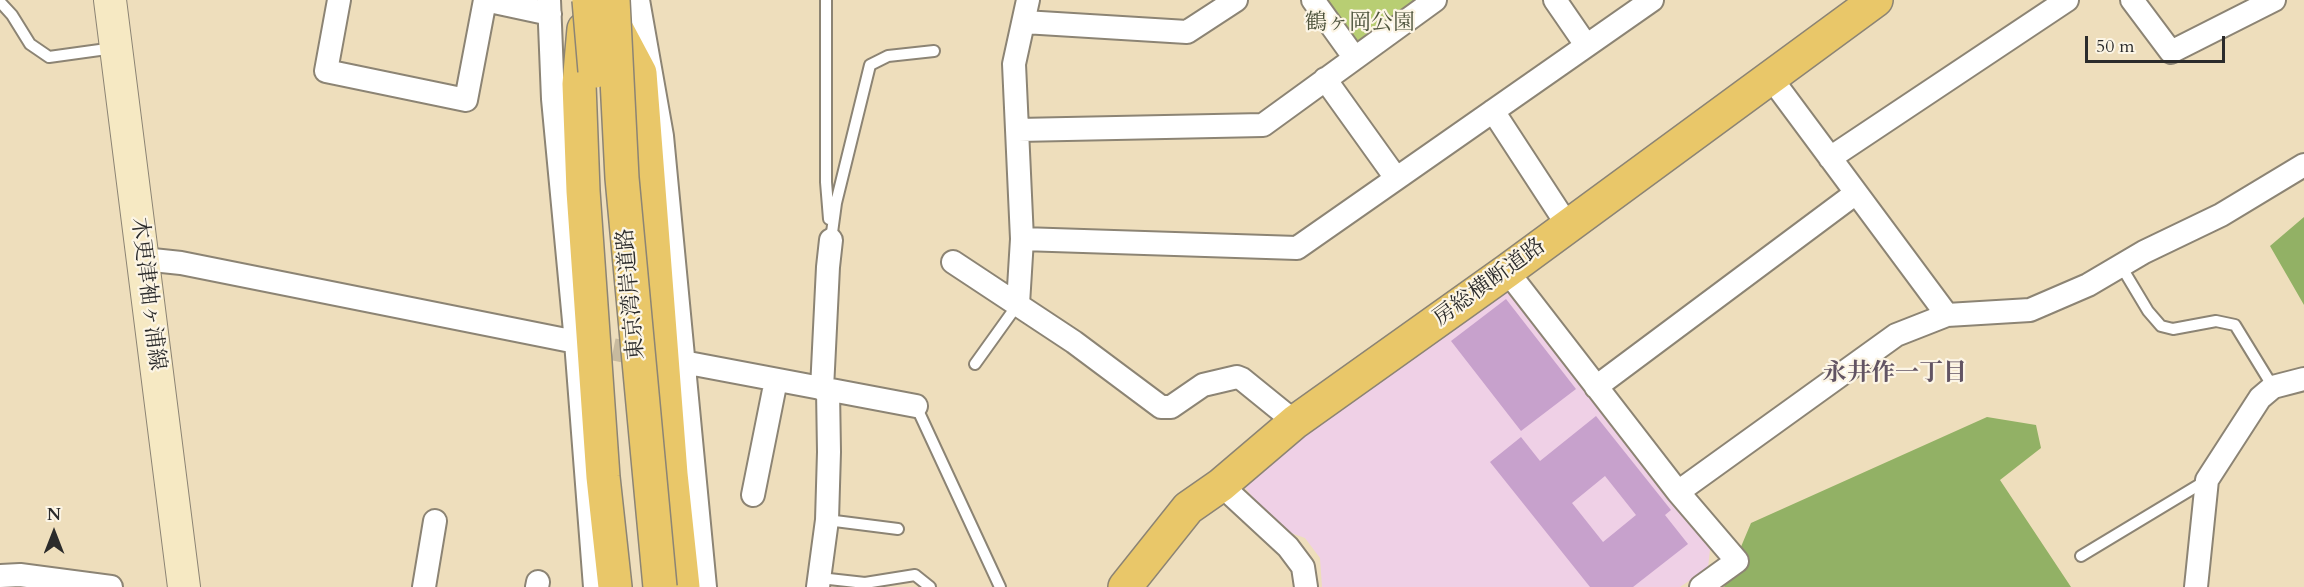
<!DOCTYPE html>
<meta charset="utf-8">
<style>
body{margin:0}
#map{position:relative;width:2304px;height:587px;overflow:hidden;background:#eedebc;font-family:Cardo,serif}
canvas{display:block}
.north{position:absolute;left:24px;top:503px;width:60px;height:60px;-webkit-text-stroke:4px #fcf5e5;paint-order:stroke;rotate:0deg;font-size:16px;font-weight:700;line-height:24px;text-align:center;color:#2b2b2b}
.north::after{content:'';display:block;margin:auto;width:21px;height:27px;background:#2b2b2b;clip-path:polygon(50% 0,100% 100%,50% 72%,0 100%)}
.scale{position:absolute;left:2085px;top:36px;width:140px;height:27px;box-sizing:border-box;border:3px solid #2b2b2b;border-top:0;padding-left:8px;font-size:18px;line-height:21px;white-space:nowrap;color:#2b2b2b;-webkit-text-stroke:4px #fcf5e5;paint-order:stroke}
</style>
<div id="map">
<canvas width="2304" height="587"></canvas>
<div class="north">N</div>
<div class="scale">50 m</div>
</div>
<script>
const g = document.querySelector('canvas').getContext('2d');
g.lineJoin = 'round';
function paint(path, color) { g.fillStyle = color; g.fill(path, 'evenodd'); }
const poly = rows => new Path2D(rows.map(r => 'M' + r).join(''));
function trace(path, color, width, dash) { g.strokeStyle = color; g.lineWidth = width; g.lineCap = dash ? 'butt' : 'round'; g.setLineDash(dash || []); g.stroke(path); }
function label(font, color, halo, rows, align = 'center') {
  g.font = font + ' Cardo,"Noto Serif JP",serif'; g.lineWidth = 4.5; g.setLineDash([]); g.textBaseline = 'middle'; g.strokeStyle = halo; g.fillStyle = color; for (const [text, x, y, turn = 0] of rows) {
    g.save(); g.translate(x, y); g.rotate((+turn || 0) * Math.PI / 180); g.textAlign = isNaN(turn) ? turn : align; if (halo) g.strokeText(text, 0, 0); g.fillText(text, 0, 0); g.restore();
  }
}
paint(poly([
 [1509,290,1691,521,1710,549,1708,568,1680,587,1322,587,1320,558,1305,538,1285,531,1273,522,1246,489,1244,478,1408,360,1438,341]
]), '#efd0e6');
paint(poly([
 [1313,0,1435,0,1354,57]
]), '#b8ce73');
paint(poly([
 [2304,217,2304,305,2270,246],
 [1987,417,2036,425,2041,448,2000,480,2071,587,1724,587,1751,523]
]), '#92b165');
paint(poly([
 [1506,299,1576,389,1521,431,1451,341],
 [1596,416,1671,510,1665,515,1688,544,1633,587,1590,587,1490,462,1521,437,1540,461],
 [1605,476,1636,515,1603,542,1572,503]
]), '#c7a1cc');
trace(poly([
 [581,343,652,357]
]), '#c7ba9f', 22, [22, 11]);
const lane = poly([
 [826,0,826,182,829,219],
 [0,2,12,15,30,44,49,57,114,48],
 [831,240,836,203,870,65,888,56,934,51],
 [2121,266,2148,311,2161,326,2173,329,2216,321,2235,325,2273,387],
 [975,364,1018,304],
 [916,406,1000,587],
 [827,520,898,529],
 [2081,556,2207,480],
 [820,578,865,583,915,575,930,587]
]);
const street = poly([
 [339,0,326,71,466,100,485,0],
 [485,0,550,14],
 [549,0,553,99,576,342,595,587],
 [638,0,662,136,705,587],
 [1313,0,1354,57],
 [1555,0,1586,45],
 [2132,0,2171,52,2274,0],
 [1024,22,1187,32,1236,0],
 [1771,78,1947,315],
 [1325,79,1396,178],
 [1493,111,1568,226],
 [1018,130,1263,125,1435,0],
 [1830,158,2067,0],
 [1022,239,1297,248,1652,0],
 [143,259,181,263,576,342],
 [953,262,1074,342,1161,407,1171,407,1203,385,1237,377,1242,379,1295,422],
 [1507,271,1678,492,1896,335,1947,315,2030,310,2088,285,2144,252,2221,215,2304,165],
 [1018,304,1022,239,1014,64,1028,0],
 [683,362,916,406],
 [1596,387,1856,193],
 [822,389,828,267,831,240],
 [1221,485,1288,547,1303,567,1306,587],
 [1678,492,1737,561,1701,587],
 [753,495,776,380],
 [0,576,20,575,111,587],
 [424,587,435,521],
 [537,587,538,582],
 [818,587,827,520,829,452,828,390],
 [2196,587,2207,480,2260,398,2273,387,2304,379]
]);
const secondary = poly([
 [110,0,184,587]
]);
const highway = poly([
 [614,24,640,73,671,474,683,587],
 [584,29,579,84,583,191,603,477,615,587],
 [1125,587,1188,508,1221,485,1295,422,1507,271,1876,0]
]);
trace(lane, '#8c8474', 14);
trace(street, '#8c8474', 26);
trace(secondary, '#8c8474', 34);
trace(highway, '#8c8474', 36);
trace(lane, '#fff', 10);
trace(street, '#fff', 22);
trace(secondary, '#f6e9c3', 32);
trace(highway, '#e9c769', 33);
const highwayBridge = poly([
 [589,0,595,71],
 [613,0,622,178,660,587]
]);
trace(highwayBridge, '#8c8474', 36, []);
trace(highwayBridge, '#e9c769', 33);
label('22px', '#4e543d', '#fcf5e5', [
 ["鶴ヶ岡公園",1360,24]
]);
label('22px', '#2b2b2b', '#fcf5e5', [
 ["房総横断道路",1490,283,-36],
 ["木更津袖ヶ浦線",147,294,83],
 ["東京湾岸道路",632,294,-95]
]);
label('bold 24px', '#625463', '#fcf5e5', [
 ["永井作一丁目",1895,374]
]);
</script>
